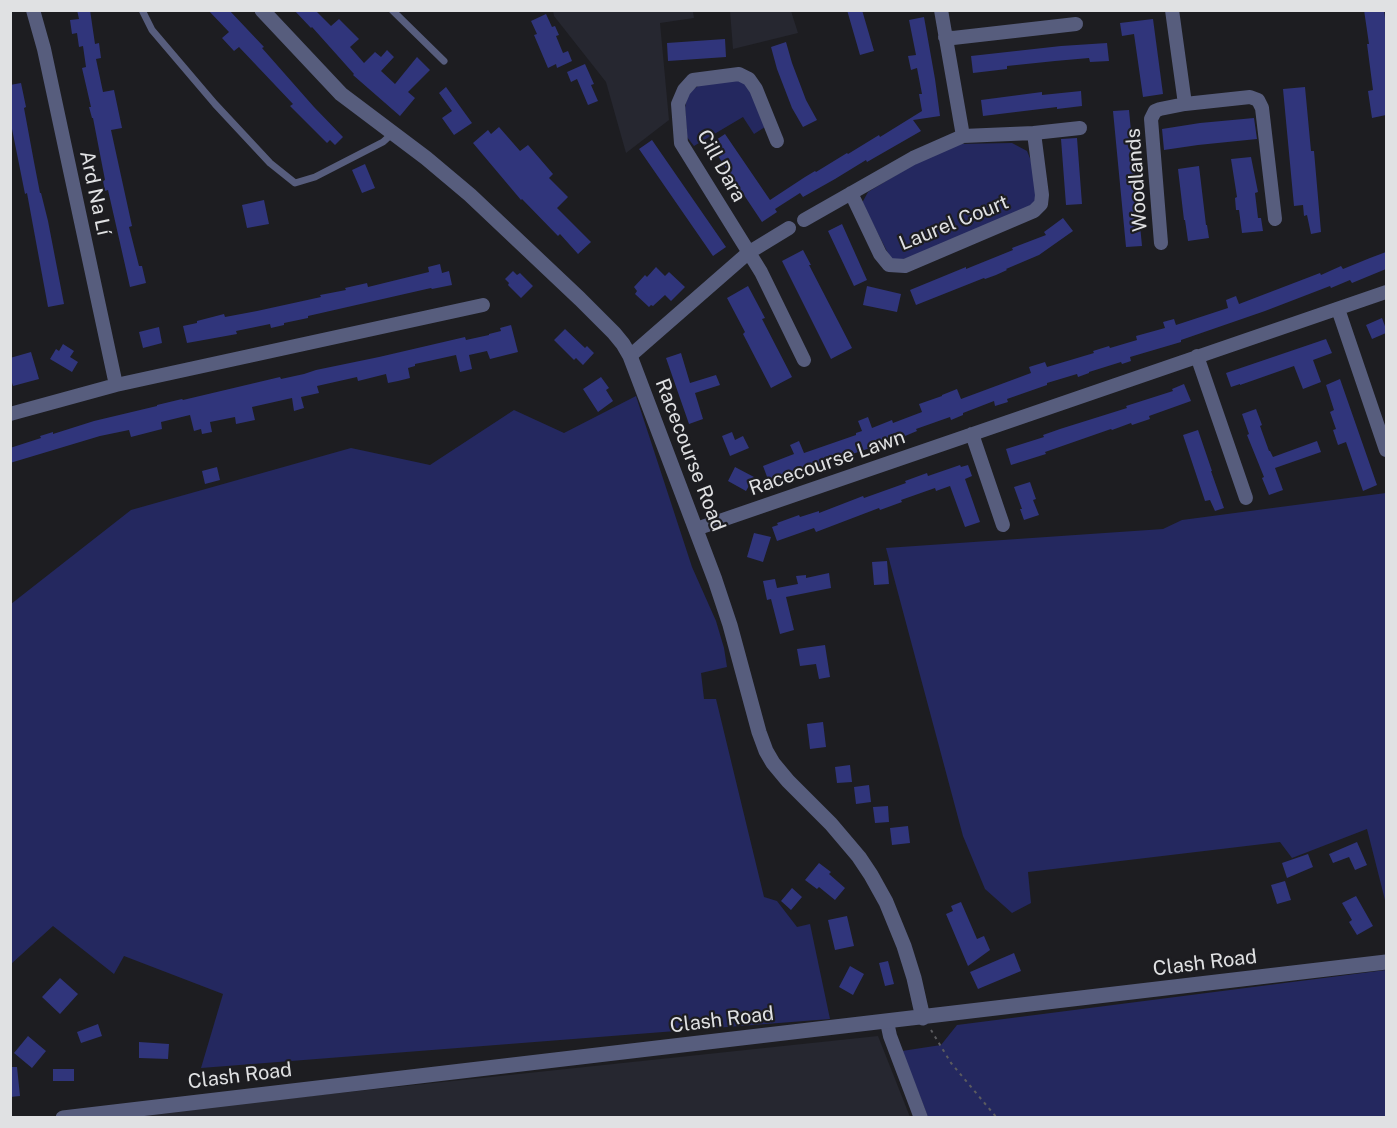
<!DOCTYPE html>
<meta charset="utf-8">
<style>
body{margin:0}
#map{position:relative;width:1397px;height:1128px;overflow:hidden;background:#1d1d21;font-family:"Public Sans",sans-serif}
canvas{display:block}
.frame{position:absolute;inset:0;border:12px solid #e0e1e3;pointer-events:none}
</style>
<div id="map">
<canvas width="1397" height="1128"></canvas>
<div class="frame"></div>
</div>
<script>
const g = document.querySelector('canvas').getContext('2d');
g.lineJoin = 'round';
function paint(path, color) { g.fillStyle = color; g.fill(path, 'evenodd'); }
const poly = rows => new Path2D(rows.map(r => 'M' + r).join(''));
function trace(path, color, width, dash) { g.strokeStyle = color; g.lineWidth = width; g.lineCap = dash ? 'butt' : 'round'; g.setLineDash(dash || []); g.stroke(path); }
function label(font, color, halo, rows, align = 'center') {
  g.font = font + ' "Public Sans",sans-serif'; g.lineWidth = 4.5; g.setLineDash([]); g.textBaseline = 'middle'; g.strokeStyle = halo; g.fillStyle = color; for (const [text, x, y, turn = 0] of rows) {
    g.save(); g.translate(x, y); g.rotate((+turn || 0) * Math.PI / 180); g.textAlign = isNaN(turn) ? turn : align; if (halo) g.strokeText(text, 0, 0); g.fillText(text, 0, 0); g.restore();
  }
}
paint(poly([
 [553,11,706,11,693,12,694,18,660,23,669,120,626,153,606,82,554,16],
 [730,11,791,11,798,33,733,49],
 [878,1036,910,1117,103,1118]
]), '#262730');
paint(poly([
 [741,80,748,84,765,127,754,134,743,117,694,146,687,137,685,108,688,93,701,84],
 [1012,143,1027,151,1032,163,1036,187,1036,203,1022,211,919,256,903,259,891,259,862,203,868,192,921,160,956,144],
 [636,396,692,567,716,621,724,648,727,667,701,673,704,699,716,699,764,897,777,901,797,927,810,924,830,1019,201,1068,223,994,124,956,114,974,53,926,11,964,11,604,131,510,351,448,430,465,514,410,564,433],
 [1386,493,1386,904,1367,829,1292,858,1280,842,1028,872,1031,903,1012,913,985,889,963,836,886,548,1163,529,1182,520],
 [1386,970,1386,1117,928,1117,902,1051,941,1045,957,1025]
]), '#24285f');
paint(poly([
 [77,10,90,10,95,44,99,43,101,58,96,59,103,92,114,90,122,128,111,130,132,226,129,227,139,266,142,266,146,283,130,287,108,190,105,191,103,181,105,180,93,118,92,118,89,107,91,107,82,68,86,67,83,46,79,47,77,33,72,34,70,20,79,19],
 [208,10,229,10,264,47,262,48,314,107,343,137,335,145,330,140,327,143,290,106,293,104,239,47,234,51,222,38,229,32],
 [294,10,315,10,331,26,339,19,359,39,350,47,364,63,375,52,381,57,387,50,394,57,381,71,395,84,417,57,430,70,408,92,415,98,400,116,353,75,354,74,312,27,311,28],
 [847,10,862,10,874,51,860,55],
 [1364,10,1384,10,1386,26,1386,115,1372,118,1368,91,1373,90,1367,44,1369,44],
 [546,14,552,27,555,26,559,35,556,36,563,53,568,51,572,61,557,68,556,64,548,68,534,35,537,34,531,21],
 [924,17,935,79,940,116,913,120,921,131,867,162,866,160,835,179,803,197,800,193,775,209,777,212,762,222,710,144,725,134,770,200,805,177,815,171,816,172,847,153,848,154,879,135,880,137,922,111,919,94,922,94,917,68,911,70,908,56,916,55,909,20],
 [1153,19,1163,94,1143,97,1134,34,1122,36,1120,23],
 [725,39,726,57,668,61,667,43],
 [786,42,792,63,806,100,817,120,803,127,792,108,777,69,771,47],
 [1107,43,1109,61,1090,62,1089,58,1055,61,1007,66,1007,69,973,73,971,56,1061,46],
 [585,64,594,84,591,85,598,101,588,105,577,79,571,82,567,72],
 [21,83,26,107,24,108,34,162,40,193,41,193,48,221,64,304,48,307,27,193,25,194,10,119,10,85],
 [446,87,472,123,454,135,442,118,452,111,439,93],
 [1305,87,1311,151,1314,151,1321,232,1311,234,1307,215,1304,216,1303,205,1294,206,1283,89],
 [1081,91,1082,106,1057,109,1057,107,983,116,981,100,1042,92,1042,95],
 [1129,110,1142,246,1126,247,1113,111],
 [1254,118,1257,139,1198,145,1164,150,1162,129,1200,123],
 [499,127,520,151,528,145,553,174,549,178,568,197,557,208,591,242,578,254,560,234,558,236,522,199,521,200,473,143,488,130,491,134],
 [1077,138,1082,204,1066,205,1061,139],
 [652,140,726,247,713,256,639,149],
 [1251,157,1258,192,1255,193,1258,218,1261,218,1263,231,1242,233,1239,210,1236,210,1235,198,1237,197,1231,159],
 [365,164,375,188,362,193,352,170],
 [1199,166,1206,225,1207,225,1209,238,1188,241,1185,220,1184,220,1178,169],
 [264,200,269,224,247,228,242,205],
 [1063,218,1073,231,1039,255,1006,269,1007,270,996,275,985,279,984,278,916,305,910,290,966,267,966,269,1013,250,1012,248,1046,235,1044,232],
 [842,224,867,280,854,286,828,231],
 [803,250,811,265,809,265,852,348,831,359,782,261],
 [1386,252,1386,269,1352,283,1350,280,1331,288,1330,286,1265,311,1181,340,1181,342,1130,357,1131,361,1122,364,1121,362,1089,372,1089,373,1078,377,1077,374,1047,383,1047,385,1007,399,1008,402,995,406,994,401,963,413,963,415,951,420,950,417,916,429,917,431,905,436,829,462,829,463,817,467,816,464,773,482,769,482,763,466,794,454,790,445,799,441,804,453,856,435,856,433,862,431,858,421,868,417,872,428,892,420,893,423,922,412,919,404,942,396,942,395,957,389,961,399,1031,373,1029,367,1045,362,1047,367,1094,353,1093,351,1109,346,1110,348,1137,340,1136,336,1165,328,1163,322,1174,319,1176,325,1228,308,1226,300,1236,296,1239,304,1320,273,1321,275,1341,266,1343,269,1370,258],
 [440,264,442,273,449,271,452,285,432,289,431,288,308,316,308,318,284,323,284,325,271,328,270,324,236,331,237,334,187,343,183,326,197,323,197,321,224,314,225,317,257,311,321,297,320,295,346,290,345,288,367,283,368,287,429,272,428,267],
 [656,267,665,276,669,272,685,287,671,301,665,295,653,306,651,305,649,307,635,294,637,291,634,287,645,275,647,277],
 [513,271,517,275,520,273,533,286,521,298,508,285,509,283,505,279],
 [748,286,765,318,762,319,792,377,771,388,743,334,745,332,727,298],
 [867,286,901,294,897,312,863,305],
 [1382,318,1386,329,1386,333,1372,339,1366,325],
 [511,325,518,352,490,359,487,351,469,355,472,369,460,372,456,355,415,364,415,366,408,368,410,378,398,381,388,383,386,374,358,381,357,377,317,386,319,393,301,397,304,408,294,411,292,398,252,407,255,420,236,424,235,417,210,422,212,432,202,434,201,429,194,431,190,415,161,422,162,429,131,437,129,430,100,436,10,463,10,448,41,438,40,436,53,432,53,434,94,421,157,406,157,405,182,399,183,400,280,377,281,379,304,374,316,370,379,357,465,337,466,340,489,335,489,334,501,331,500,328],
 [159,327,162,343,143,348,139,332],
 [565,329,585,348,587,346,594,353,583,365,576,358,574,360,554,340],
 [1326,339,1332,353,1313,360,1321,382,1303,389,1294,366,1240,385,1240,384,1231,387,1226,373],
 [63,344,74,351,70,357,78,362,72,372,50,359,56,349,59,351],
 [31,352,39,379,13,386,10,376,10,358],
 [681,353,690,383,716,375,720,385,695,393,703,419,689,424,666,358],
 [601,377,609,388,606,390,613,401,598,412,583,389],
 [1340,379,1377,485,1363,491,1346,442,1338,445,1333,430,1336,429,1330,412,1334,410,1326,385],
 [1184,384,1191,401,1149,416,1150,419,1132,425,1131,423,1112,430,1111,429,1045,452,1046,454,1011,465,1006,449,1044,437,1043,435,1060,429,1127,408,1126,406,1173,391,1172,389],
 [1256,409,1262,425,1260,426,1269,451,1270,451,1273,457,1317,441,1321,452,1275,468,1283,490,1269,495,1262,478,1264,477,1247,435,1249,434,1242,414],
 [1198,430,1212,471,1211,471,1224,508,1215,511,1210,500,1205,501,1183,435],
 [732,432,735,440,743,436,749,448,730,456,722,436],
 [960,465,961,467,968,465,972,476,965,479,980,522,965,527,950,486,936,491,935,488,901,500,902,502,880,510,879,508,816,532,814,528,777,541,772,527,778,525,777,523,799,515,800,517,819,511,819,513,863,496,864,498,906,483,905,481,927,473,928,476],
 [217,467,220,480,205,484,202,471],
 [735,467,754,477,746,491,728,481],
 [1030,482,1036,499,1033,500,1039,515,1024,520,1020,509,1022,509,1014,487],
 [754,533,771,537,763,562,747,557],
 [887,561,889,584,874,585,872,562],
 [829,573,831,588,786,597,794,630,780,634,771,599,767,600,763,581,775,579,777,588,798,584,796,576,806,575,806,578],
 [825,645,830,677,819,679,816,664,800,666,797,649],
 [823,722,826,747,810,749,807,724],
 [850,765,852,782,837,783,835,767],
 [869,785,871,802,856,804,854,787],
 [888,806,889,822,875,823,873,807],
 [908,826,910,843,892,845,890,828],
 [1357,842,1367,865,1355,870,1349,857,1333,863,1329,854],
 [1308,854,1313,867,1287,878,1282,863],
 [819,863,831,872,829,874,845,888,835,900,819,887,817,889,805,880],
 [1285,881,1291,900,1277,904,1271,885],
 [792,888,802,897,791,910,781,901],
 [1356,896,1373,926,1357,935,1349,922,1352,920,1342,903],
 [961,902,977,939,984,936,990,950,968,966,946,914,953,911,951,906],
 [847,916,854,946,835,950,828,920],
 [1014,953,1021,971,978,989,970,972],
 [888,961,894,984,885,986,879,963],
 [850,966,864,974,853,995,839,987],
 [60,978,78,994,60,1014,42,997],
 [98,1024,102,1036,81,1043,77,1032],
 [28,1036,46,1051,32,1068,14,1053],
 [139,1042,169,1044,168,1059,139,1058],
 [10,1067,17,1067,20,1096,10,1097],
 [53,1069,74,1069,74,1081,53,1081]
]), '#30357b');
trace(poly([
 [931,1030,951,1063,997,1118]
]), '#5b5b5f', 2, [3, 4.5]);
trace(poly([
 [142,10,152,30,215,104,270,163,295,183,315,177,383,142,393,133],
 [392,10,444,61]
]), '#575d7d', 7);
trace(poly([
 [33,10,44,49,116,385],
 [941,10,963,136],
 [1172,10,1185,104],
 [945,37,953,38,1076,24],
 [777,141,756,89,749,79,739,74,693,80,684,90,678,104,681,143,761,272,804,360],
 [851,193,880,254,889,265,905,266,1034,211,1041,204,1042,195,1034,133],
 [804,220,913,158,963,136,1034,133,1080,128],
 [1161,243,1151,119,1155,111,1160,109,1185,104,1250,97,1258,100,1262,108,1275,219],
 [1338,309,1386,450],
 [630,356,748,253,789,228],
 [1197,356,1246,498],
 [10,414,116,385,483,305],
 [972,434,1003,525],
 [696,529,1386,292],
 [887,1022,890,1036,921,1118]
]), '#575d7d', 14);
trace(poly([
 [262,10,341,94,426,158,470,195,580,299,614,333,623,344,630,356,715,580,730,625,759,732,766,751,773,763,788,781,831,824,859,857,871,875,886,902,904,946,914,978,923,1018],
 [63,1118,1386,962]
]), '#575d7d', 15);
label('20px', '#e0e1e3', '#1d1d21', [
 ["Cill Dara",721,166,61],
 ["Woodlands",1137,180,-94],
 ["Ard Na Lí",95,193,78],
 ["Laurel Court",954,223,-22],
 ["Racecourse Road",690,455,69],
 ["Racecourse Lawn",827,463,-19],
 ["Clash Road",1205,963,-7],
 ["Clash Road",722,1020,-7],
 ["Clash Road",240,1076,-7]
]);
</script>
